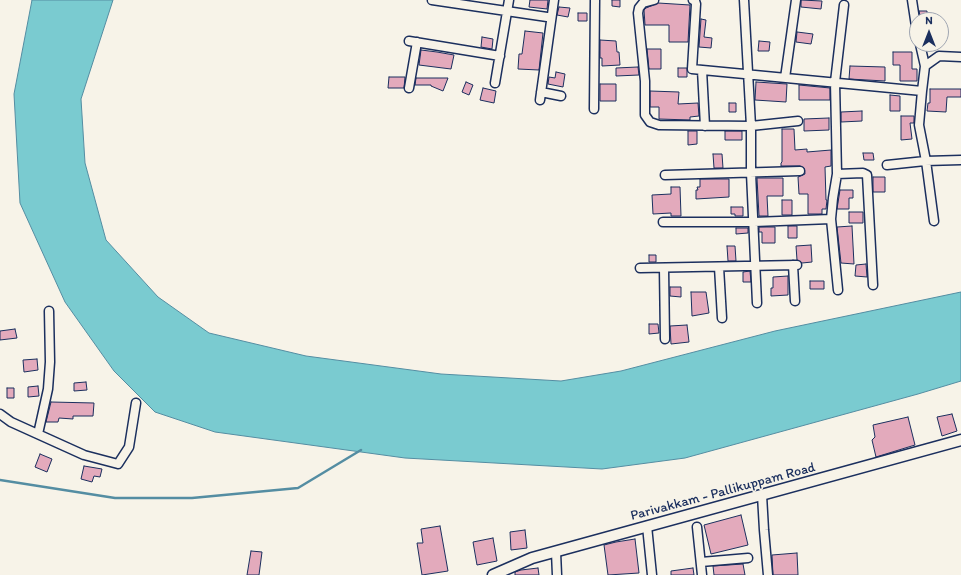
<!DOCTYPE html>
<style>
body{margin:0}
#map{position:relative;width:961px;height:575px;overflow:hidden;background:#f7f3e8;font-family:Itim,sans-serif}
canvas{display:block}
.north{position:absolute;left:909px;top:12px;width:40px;height:40px;box-sizing:border-box;background:#f7f3e8;border:1px solid #9fa5b1;border-radius:50%;rotate:0deg;font-size:11px;font-weight:700;line-height:16px;text-align:center;color:#1b2f5e}
.north::after{content:'';display:block;margin:auto;width:14px;height:18px;background:#1b2f5e;clip-path:polygon(50% 0,100% 100%,50% 72%,0 100%)}
</style>
<div id="map">
<canvas width="961" height="575"></canvas>
<div class="north">N</div>
</div>
<script>
const g = document.querySelector('canvas').getContext('2d');
g.lineJoin = 'round';
function paint(path, color) { g.fillStyle = color; g.fill(path, 'evenodd'); }
const poly = rows => new Path2D(rows.map(r => 'M' + r).join(''));
function trace(path, color, width, dash) { g.strokeStyle = color; g.lineWidth = width; g.lineCap = dash ? 'butt' : 'round'; g.setLineDash(dash || []); g.stroke(path); }
function label(font, color, halo, rows, align = 'center') {
  g.font = font + ' Itim,sans-serif'; g.lineWidth = 3; g.setLineDash([]); g.textBaseline = 'middle'; g.strokeStyle = halo; g.fillStyle = color; for (const [text, x, y, turn = 0] of rows) {
    g.save(); g.translate(x, y); g.rotate((+turn || 0) * Math.PI / 180); g.textAlign = isNaN(turn) ? turn : align; if (halo) g.strokeText(text, 0, 0); g.fillText(text, 0, 0); g.restore();
  }
}
const water = poly([
 [32,0,113,0,81,99,85,163,106,240,158,297,209,333,306,356,441,374,561,381,621,371,775,331,961,292,961,381,918,394,685,458,602,469,405,458,215,432,155,412,114,371,65,302,20,203,14,94,32,0]
]);
paint(water, '#7acbd0');
trace(water, '#548da2', 1);
trace(poly([
 [0,480,115,498,192,498,298,488,361,450]
]), '#548da2', 2.5);
const building = poly([
 [530,0,548,0,547,9,529,7,530,0],
 [612,0,620,0,620,7,612,6,612,0],
 [801,0,822,1,821,9,801,7,801,0],
 [658,3,690,5,688,42,669,42,669,25,645,25,644,10,646,8,658,3],
 [559,7,570,8,568,17,557,15,559,7],
 [919,11,927,11,927,20,921,20,919,11],
 [578,13,587,13,587,21,578,21,578,13],
 [701,19,706,20,704,37,712,38,711,48,699,47,701,19],
 [525,31,543,33,539,70,518,69,519,54,522,54,525,31],
 [797,32,813,34,811,44,796,42,797,32],
 [482,37,493,39,492,49,481,47,482,37],
 [600,40,616,41,617,52,619,52,620,65,602,66,602,58,600,58,600,40],
 [759,41,770,42,769,51,758,51,759,41],
 [647,49,661,49,661,69,649,69,647,49],
 [421,50,437,52,454,55,451,69,419,65,421,50],
 [893,52,912,52,912,69,917,69,917,81,900,81,900,65,893,65,893,52],
 [850,66,885,67,885,81,849,79,850,66],
 [638,67,639,75,616,76,616,68,638,67],
 [678,68,687,68,687,77,678,77,678,68],
 [556,72,565,74,563,87,548,84,549,77,555,78,556,72],
 [389,77,405,77,404,88,388,88,389,77],
 [416,78,448,78,443,91,431,86,431,85,415,85,416,78],
 [466,82,473,85,469,95,462,92,466,82],
 [756,82,787,84,786,102,755,100,756,82],
 [600,84,616,84,616,101,600,101,600,84],
 [799,85,830,88,830,100,799,100,799,85],
 [483,88,496,91,494,103,480,100,483,88],
 [930,89,961,89,961,97,947,97,946,112,927,111,928,103,930,103,930,89],
 [650,91,679,92,678,104,698,103,699,116,690,117,690,120,659,119,659,107,650,107,650,91],
 [890,95,900,96,900,111,890,111,890,95],
 [729,103,736,103,736,112,729,112,729,103],
 [862,111,862,121,841,122,841,112,862,111],
 [901,116,914,116,914,123,910,123,912,139,901,140,901,116],
 [829,118,829,130,804,131,804,119,829,118],
 [782,129,794,129,795,150,807,149,807,152,831,150,831,166,825,167,826,200,827,200,826,209,822,209,822,214,808,214,808,194,799,194,798,177,805,174,804,168,800,166,781,166,781,163,782,162,782,129],
 [688,131,697,131,697,144,688,145,688,131],
 [725,131,742,131,742,140,725,140,725,131],
 [863,153,873,153,874,160,864,160,863,153],
 [713,154,722,154,723,168,714,168,713,154],
 [873,177,885,177,885,192,873,192,873,177],
 [757,178,783,178,783,196,767,196,768,216,759,216,757,178],
 [700,179,729,179,729,197,696,199,696,190,698,190,697,187,700,187,700,179],
 [671,187,680,187,681,216,671,216,671,213,653,214,652,195,671,194,671,187],
 [840,190,853,190,853,198,849,198,849,209,837,209,840,190],
 [782,200,792,200,792,215,782,215,782,200],
 [731,207,743,207,743,216,735,216,735,214,731,214,731,207],
 [849,212,863,212,863,223,849,223,849,212],
 [788,226,797,226,797,238,788,238,788,226],
 [852,226,854,264,841,263,837,227,852,226],
 [759,227,775,227,775,243,762,243,762,232,759,232,759,227],
 [736,228,748,228,748,233,736,234,736,228],
 [811,245,812,262,802,263,797,260,796,246,811,245],
 [727,246,735,246,736,261,728,261,727,246],
 [649,255,656,255,656,262,649,262,649,255],
 [866,264,867,277,855,276,856,265,866,264],
 [750,271,751,282,743,282,743,272,750,271],
 [788,276,788,295,771,296,771,288,773,288,773,277,788,276],
 [810,281,824,281,824,289,810,289,810,281],
 [670,287,681,287,681,297,670,296,670,287],
 [691,292,706,292,709,313,692,316,691,292],
 [649,324,658,324,659,333,649,334,649,324],
 [687,325,689,342,671,344,670,326,687,325],
 [15,329,17,338,0,340,0,331,15,329],
 [37,359,38,370,24,372,23,360,37,359],
 [86,382,87,390,74,391,74,383,86,382],
 [38,386,39,396,28,397,28,387,38,386],
 [7,388,14,388,14,398,7,398,7,388],
 [51,402,94,403,93,416,73,416,73,419,59,418,58,422,46,422,51,402],
 [952,414,957,431,942,436,937,417,952,414],
 [908,417,915,445,876,457,872,440,875,437,873,425,908,417],
 [40,454,52,459,47,472,35,467,40,454],
 [84,466,102,469,100,477,94,476,92,482,81,479,84,466],
 [741,515,748,545,711,554,704,525,741,515],
 [440,526,448,571,422,575,417,543,423,543,421,529,440,526],
 [525,530,527,548,511,550,510,532,525,530],
 [493,538,497,561,477,565,473,542,493,538],
 [635,539,639,573,608,575,604,545,616,542,635,539],
 [251,551,262,552,259,575,247,575,251,551],
 [797,553,798,575,773,575,772,555,797,553],
 [743,564,745,575,714,575,713,566,743,564],
 [538,568,539,575,515,575,515,572,521,570,538,568],
 [693,568,694,575,671,575,671,571,693,568]
]);
paint(building, '#e3aabc');
trace(building, '#1b2f5e', 1);
const minor = poly([
 [432,0,547,17],
 [654,0,643,3,639,8,638,13,645,81,645,115,650,122,659,125,751,126,798,121],
 [693,0,695,1,696,4,692,69,922,91,925,66,920,44],
 [744,0,751,126,751,173,757,303],
 [912,0,917,33],
 [409,41,500,56],
 [925,66,939,56,961,57],
 [702,70,705,126],
 [785,78,796,0],
 [495,83,509,0],
 [409,88,417,42],
 [922,91,919,125,926,161,934,221],
 [541,92,561,96],
 [540,100,554,0],
 [594,109,595,0],
 [887,165,925,161,961,160],
 [837,174,863,173,867,175,873,285],
 [665,175,800,171],
 [663,222,754,222,831,219],
 [793,265,795,301],
 [719,267,722,318],
 [640,268,797,265],
 [664,268,665,339],
 [838,290,831,219,833,198,837,174,835,82,844,5],
 [0,414,11,422,84,455,118,464,129,447,136,403],
 [38,434,48,389,50,362,49,311],
 [762,495,764,530,768,575],
 [647,526,652,575],
 [697,527,702,575],
 [556,552,557,575],
 [701,562,748,558]
]);
const tertiary = poly([
 [493,575,532,558,961,440]
]);
trace(minor, '#1b2f5e', 11);
trace(tertiary, '#1b2f5e', 13);
trace(minor, '#f7f3e8', 8);
trace(tertiary, '#f7f3e8', 10);
label('14px', '#1b2f5e', '#f7f3e8', [
 ["Parivakkam - Pallikuppam Road",723,492,-15]
]);
</script>
